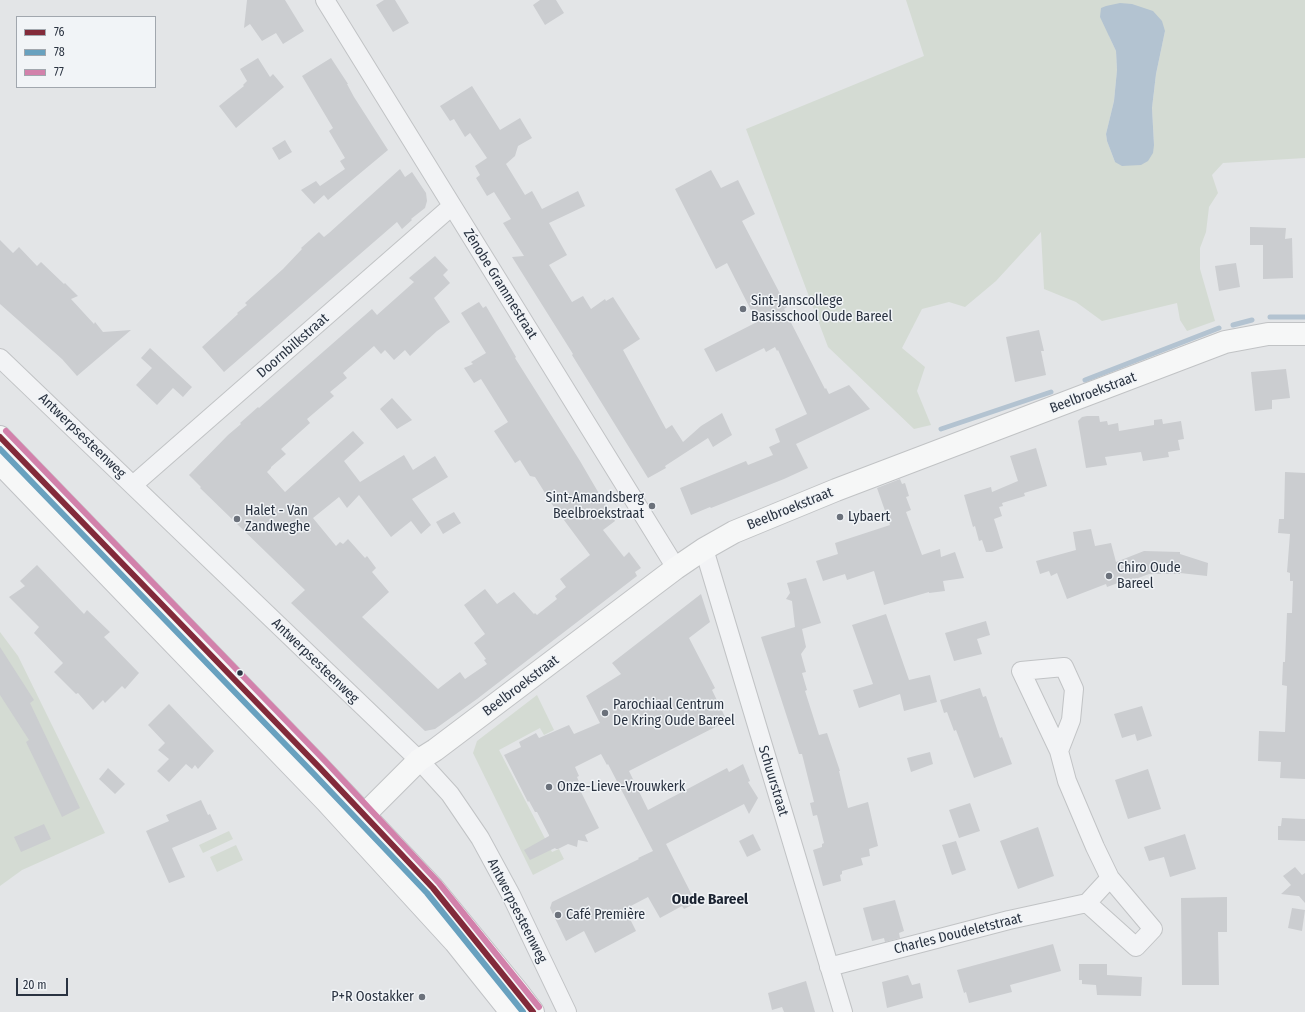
<!DOCTYPE html>
<meta charset="utf-8">
<style>
body{margin:0}
#map{position:relative;width:1305px;height:1012px;overflow:hidden;background:#e3e5e7;font-family:"Fira Sans Condensed",sans-serif}
canvas{display:block}
.legend{position:absolute;left:16px;top:16px;width:140px;height:72px;box-sizing:border-box;background:#f1f4f7;border:1px solid #a1a7ae;margin:0;padding:5px 7px;list-style:none;font-size:12px;color:#2a3341}
.legend li{display:flex;align-items:center;gap:8px;height:20px}
.legend b{width:20px;border:1px solid #a1a7ae}
.scale{position:absolute;left:16px;top:978px;width:52px;height:18px;box-sizing:border-box;border:2px solid #2a3341;border-top:0;padding-left:5px;font-size:12px;line-height:14px;white-space:nowrap;color:#2a3341;-webkit-text-stroke:3px #f1f4f7;paint-order:stroke}
</style>
<div id="map">
<canvas width="1305" height="1012"></canvas>
<ul class="legend">
<li><b style="height:5px;background:#822a3a"></b>76</li>
<li><b style="height:5px;background:#68a1bf"></b>78</li>
<li><b style="height:5px;background:#d281ab"></b>77</li>
</ul>
<div class="scale">20 m</div>
</div>
<script>
const g = document.querySelector('canvas').getContext('2d');
g.lineJoin = 'round';
function paint(path, color) { g.fillStyle = color; g.fill(path, 'evenodd'); }
const poly = rows => new Path2D(rows.map(r => 'M' + r).join(''));
function trace(path, color, width, dash) { g.strokeStyle = color; g.lineWidth = width; g.lineCap = dash ? 'butt' : 'round'; g.setLineDash(dash || []); g.stroke(path); }
function label(font, color, halo, rows, align = 'center') {
  g.font = font + ' "Fira Sans Condensed",sans-serif'; g.lineWidth = 3; g.setLineDash([]); g.textBaseline = 'middle'; g.strokeStyle = halo; g.fillStyle = color; for (const [text, x, y, turn = 0] of rows) {
    g.save(); g.translate(x, y); g.rotate((+turn || 0) * Math.PI / 180); g.textAlign = isNaN(turn) ? turn : align; if (halo) g.strokeText(text, 0, 0); g.fillText(text, 0, 0); g.restore();
  }
}
paint(poly([
 [906,0,1305,0,1305,158,1223,163,1212,175,1218,193,1209,207,1206,232,1200,248,1200,269,1215,321,1187,331,1180,320,1177,303,1102,321,1076,302,1044,289,1041,232,996,281,965,307,949,302,922,309,902,348,925,367,917,391,931,425,914,429,828,347,746,129,924,56],
 [1165,31,1156,74,1152,108,1154,145,1115,162,1107,141,1106,134,1114,101,1117,70,1116,51,1109,36],
 [0,632,18,656,105,833,22,870,0,886],
 [537,695,554,730,544,735,540,728,499,750,552,852,559,849,564,859,533,875,473,753,477,741],
 [229,831,233,839,203,853,199,845],
 [236,845,243,860,217,872,210,857]
]), '#d4dbd3');
paint(poly([
 [1120,3,1132,4,1153,11,1162,21,1165,31,1156,74,1152,108,1154,145,1153,153,1148,161,1141,165,1122,166,1115,162,1107,141,1106,134,1114,101,1117,70,1116,51,1100,17,1101,8,1106,6]
]), '#b3c3d1');
trace(poly([
 [1270,317,1305,317],
 [1233,325,1252,320],
 [1085,380,1219,328],
 [941,429,1051,392]
]), '#b3c3d1', 5);
paint(poly([
 [247,0,285,0,304,31,283,44,276,33,262,41,250,24,244,28],
 [384,0,395,0,409,23,393,32,376,5],
 [540,0,556,0,564,13,545,25,533,5],
 [258,58,270,77,273,74,284,87,236,128,219,106,244,86,243,85,247,81,240,69],
 [331,58,348,84,347,84,354,97,388,150,328,200,324,195,314,204,301,190,316,181,320,186,345,169,340,161,345,158,329,131,333,128,302,76],
 [472,86,500,130,520,118,532,138,518,146,515,156,506,164,525,195,532,191,542,209,578,191,585,206,549,223,567,255,549,265,572,302,583,296,591,309,605,299,606,301,613,297,640,339,623,350,666,429,672,425,683,442,701,426,722,413,732,435,713,447,708,438,665,466,666,468,648,478,572,355,573,354,512,257,524,256,503,223,511,219,494,192,487,196,476,178,480,175,475,166,487,158,470,133,465,137,454,119,450,121,440,106],
 [285,140,292,152,279,160,272,148],
 [400,169,405,177,412,172,426,193,427,201,425,208,411,219,412,220,402,229,397,222,224,372,202,347,238,314,237,313,247,305,245,303,283,269,302,249,301,248,319,232,324,237,329,233],
 [711,170,721,188,738,180,755,214,742,221,787,307,784,309,825,389,826,388,829,394,849,385,870,409,796,444,808,468,784,479,711,508,710,507,691,515,680,488,746,461,748,465,773,455,769,447,780,442,775,429,807,414,778,350,777,351,775,347,766,352,764,348,716,372,704,349,757,322,727,263,716,269,675,189],
 [1250,227,1286,228,1285,239,1292,238,1293,278,1263,279,1263,245,1250,245],
 [0,240,13,253,19,247,37,266,41,262,64,284,65,283,78,296,71,299,94,324,95,322,103,332,131,330,77,376,62,359,0,304],
 [435,256,448,270,443,275,450,283,434,298,450,322,437,331,410,356,405,350,394,360,385,350,381,354,374,346,343,373,347,378,330,392,334,396,307,419,310,423,281,449,286,454,271,467,271,468,267,472,285,492,353,431,364,443,344,461,360,482,404,455,413,470,435,456,448,477,412,499,431,525,421,534,411,521,391,537,359,495,347,508,339,497,313,518,336,546,340,542,343,544,348,539,365,558,367,556,376,568,372,572,389,592,362,617,438,689,460,672,465,679,487,664,484,660,486,659,474,643,485,634,464,605,485,589,497,604,514,592,534,614,535,613,537,615,557,599,555,596,566,587,560,579,590,555,558,512,557,512,535,477,530,476,520,460,515,463,494,431,508,422,481,379,474,383,464,368,473,364,471,362,486,353,461,313,479,302,483,308,486,306,516,357,515,358,580,461,615,521,603,530,624,557,629,552,641,568,635,572,637,576,477,699,435,729,425,731,291,603,305,590,200,488,201,487,189,475,228,435,241,424,240,423,258,407,259,408,372,309,377,315,414,282,409,278],
 [1236,263,1240,287,1219,291,1215,266],
 [1039,330,1044,351,1041,351,1046,375,1015,382,1006,337],
 [150,348,192,387,183,397,173,388,157,405,136,385,152,368,141,358],
 [1286,369,1290,398,1272,400,1272,409,1255,411,1251,372],
 [392,398,412,420,397,429,380,409],
 [1087,416,1099,416,1100,422,1107,421,1108,425,1118,423,1119,431,1154,425,1154,420,1162,419,1163,424,1181,421,1184,439,1178,440,1180,450,1168,452,1169,457,1143,461,1141,452,1105,457,1107,465,1086,468,1078,421,1082,417],
 [1036,448,1047,486,1024,493,1025,496,1002,503,1003,506,999,507,1002,516,994,519,1003,548,992,552,986,552,982,540,979,541,975,526,973,527,964,495,991,487,992,492,1018,481,1010,456],
 [1285,472,1305,473,1305,779,1280,778,1281,762,1258,761,1259,731,1285,732,1287,686,1282,685,1283,662,1285,662,1287,613,1292,613,1293,581,1290,581,1290,573,1287,572,1290,534,1278,533,1279,519,1284,519],
 [900,479,902,484,905,483,909,496,906,497,911,510,906,512,922,555,940,549,941,557,955,552,964,578,943,581,945,591,929,593,929,592,884,605,874,571,847,580,845,574,823,581,816,561,838,554,835,543,890,525,877,488],
 [454,512,461,523,443,534,436,522],
 [1091,529,1095,546,1111,543,1116,562,1144,551,1180,552,1180,554,1208,563,1207,576,1180,573,1180,574,1149,574,1130,581,1129,579,1107,587,1106,584,1067,599,1057,573,1051,576,1049,571,1040,574,1036,561,1076,550,1073,532],
 [37,565,84,614,87,610,110,632,104,637,139,673,125,689,122,686,105,703,103,700,93,710,78,693,76,694,54,672,63,663,34,633,39,627,9,597,25,586,20,581],
 [806,578,821,623,802,629,806,647,801,654,806,672,802,673,807,690,805,691,819,735,827,733,840,771,839,771,848,808,868,802,878,846,869,849,870,856,861,858,863,865,842,871,842,874,840,875,841,881,823,886,813,850,822,847,822,844,824,843,817,815,813,816,810,803,814,802,802,754,799,754,761,637,795,627,792,601,786,599,790,593,787,583],
 [701,594,710,622,689,638,715,688,712,690,727,721,629,771,648,810,727,768,729,772,743,764,750,781,748,782,758,798,749,814,744,804,666,844,696,903,684,909,682,906,660,918,648,897,625,909,636,931,595,953,584,931,566,941,550,908,552,902,639,859,638,858,653,851,608,764,607,765,601,754,575,767,579,776,577,777,582,789,580,790,599,828,585,835,588,842,578,840,577,847,568,844,558,849,556,849,555,848,530,860,524,850,549,836,549,835,537,812,535,812,529,801,528,802,504,755,521,747,519,742,536,733,539,738,569,725,574,734,600,723,586,696,621,674,612,663],
 [886,614,909,680,930,675,937,702,904,711,900,694,859,708,853,690,873,684,852,625],
 [986,621,990,635,977,639,982,654,954,661,945,633],
 [0,647,34,700,30,703,80,808,62,817,26,742,29,740,0,695],
 [980,688,983,697,986,696,1000,738,1002,737,1012,764,974,778,956,730,954,731,947,712,944,713,940,700],
 [169,704,214,751,198,769,195,765,192,769,186,764,169,782,157,771,169,759,158,750,165,743,148,725],
 [1142,706,1152,736,1137,741,1135,734,1122,738,1114,714],
 [930,752,933,764,911,772,907,758],
 [108,768,125,784,115,794,99,779],
 [1148,769,1161,809,1128,819,1115,780],
 [201,800,208,815,210,814,217,829,172,848,185,877,169,883,146,831,169,821,166,815],
 [970,803,980,831,959,838,949,810],
 [1282,818,1305,819,1305,841,1278,840,1278,826,1281,826],
 [44,824,51,839,21,852,14,837],
 [1038,827,1054,876,1018,889,1000,841],
 [753,834,761,850,747,857,739,841],
 [1185,834,1196,869,1170,877,1164,857,1149,861,1144,847],
 [956,841,966,870,952,875,942,845],
 [1295,867,1302,875,1305,873,1305,903,1299,896,1298,896,1281,894,1291,885,1283,876],
 [1227,897,1227,932,1218,932,1219,985,1182,985,1181,898],
 [895,900,904,931,899,933,900,938,885,942,884,938,872,941,863,908],
 [1292,908,1305,910,1302,931,1288,928],
 [1053,944,1061,971,1010,985,1012,992,969,1003,966,992,964,993,957,970],
 [1079,964,1107,964,1107,975,1142,977,1141,996,1097,995,1096,985,1082,984,1082,980,1079,980],
 [908,975,912,985,920,983,923,998,887,1008,882,982],
 [806,981,815,1012,784,1012,782,1007,772,1010,768,993]
]), '#cbcdd0');
const street = poly([
 [325,0,676,568],
 [0,358,419,760,450,794,480,838,511,895,567,1012],
 [133,485,452,206],
 [704,549,843,1012],
 [1087,903,1136,947,1153,929,1110,878],
 [829,967,1009,920,1087,903,1110,878,1095,847,1067,781,1059,751,1071,720,1074,689,1064,667,1021,671,1059,751]
]);
const secondary = poly([
 [351,828,419,760,435,750,676,568,704,549,734,532,836,490,1225,342,1268,334,1305,334]
]);
const primary = poly([
 [0,437,319,767,433,888,517,991,533,1012],
 [0,463,326,801,455,942,511,1012]
]);
trace(street, '#c1c3c5', 20);
trace(secondary, '#c1c3c5', 24);
trace(primary, '#c0c2c5', 24);
trace(street, '#f2f3f5', 18);
trace(secondary, '#f6f7f7', 22);
trace(primary, '#f6f7f7', 22);
trace(poly([
 [0,437,319,767,433,888,533,1012]
]), '#822a3a', 6);
trace(poly([
 [0,449,313,773,427,893,523,1012]
]), '#68a1bf', 6);
trace(poly([
 [6,431,325,761,439,883,539,1007]
]), '#d281ab', 6);
for (const [x, y, r, color] of [
 [743,309,4,"#6b717b"],
 [652,506,4,"#6b717b"],
 [840,517,4,"#6b717b"],
 [237,519,4,"#6b717b"],
 [1109,576,4,"#6b717b"],
 [240,673,3.5,"#2a3341"],
 [605,713,4,"#6b717b"],
 [549,787,4,"#6b717b"],
 [558,915,4,"#6b717b"],
 [422,997,4,"#6b717b"]
]) { const dot = new Path2D(); dot.arc(x, y, r, 0, 2 * Math.PI); g.fillStyle = color; g.fill(dot); trace(dot, '#f1f4f7', 1.5); }
label('14px', '#2a3341', '#f1f4f7', [
 ["Zénobe Grammestraat",500,284,58],
 ["Doornbilkstraat",293,346,-41],
 ["Beelbroekstraat",1093,393,-21],
 ["Antwerpsesteenweg",82,436,44],
 ["Beelbroekstraat",790,509,-22],
 ["Antwerpsesteenweg",315,661,44],
 ["Beelbroekstraat",521,686,-37],
 ["Schuurstraat",773,781,73],
 ["Antwerpsesteenweg",517,911,63],
 ["Charles Doudeletstraat",958,934,-14]
]);
label('14px', '#2a3341', '#f1f4f7', [
 ["Sint-Janscollege",751,301],
 ["Basisschool Oude Bareel",751,317],
 ["Sint-Amandsberg",644,498,"right"],
 ["Beelbroekstraat",644,514,"right"],
 ["Halet - Van",245,511],
 ["Zandweghe",245,527],
 ["Lybaert",848,517],
 ["Chiro Oude",1117,568],
 ["Bareel",1117,584],
 ["Parochiaal Centrum",613,705],
 ["De Kring Oude Bareel",613,721],
 ["Onze-Lieve-Vrouwkerk",557,787],
 ["Café Première",566,915],
 ["P+R Oostakker",414,997,"right"]
], 'left');
label('bold 15px', '#1c2432', '#f1f4f7', [
 ["Oude Bareel",710,900]
]);
</script>
